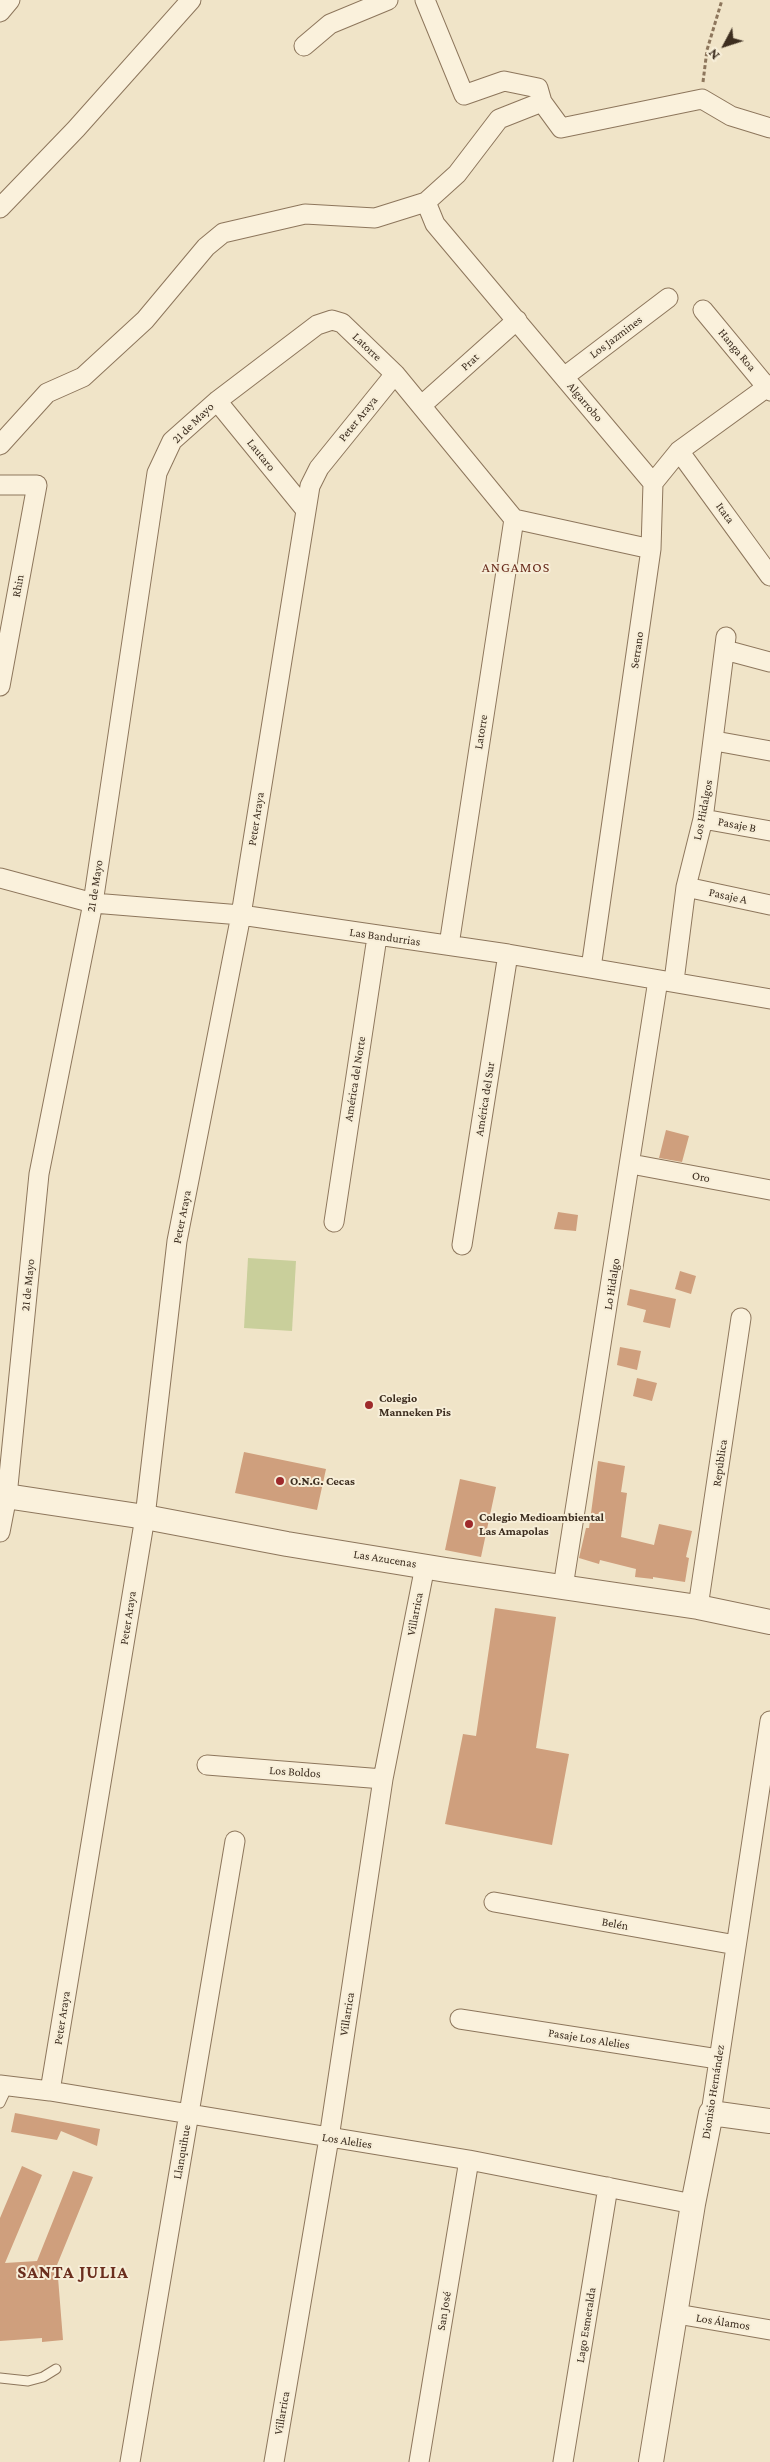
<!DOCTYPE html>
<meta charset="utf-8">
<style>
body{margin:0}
#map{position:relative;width:770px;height:2462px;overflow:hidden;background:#f0e4c8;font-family:"Crimson Pro",serif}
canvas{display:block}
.north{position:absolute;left:700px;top:20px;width:50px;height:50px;-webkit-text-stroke:4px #f7eed8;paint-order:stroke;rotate:230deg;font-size:14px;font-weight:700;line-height:20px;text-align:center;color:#3d2e20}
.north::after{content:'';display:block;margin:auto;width:18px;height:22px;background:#3d2e20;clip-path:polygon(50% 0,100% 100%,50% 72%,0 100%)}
</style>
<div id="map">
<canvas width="770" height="2462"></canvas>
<div class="north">N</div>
</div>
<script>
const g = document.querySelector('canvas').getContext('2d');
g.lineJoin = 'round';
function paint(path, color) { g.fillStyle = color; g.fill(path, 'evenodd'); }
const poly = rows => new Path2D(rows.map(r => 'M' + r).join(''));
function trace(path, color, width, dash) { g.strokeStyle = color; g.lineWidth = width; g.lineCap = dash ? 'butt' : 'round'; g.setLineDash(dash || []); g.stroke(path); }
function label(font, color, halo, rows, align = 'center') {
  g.font = font + ' "Crimson Pro",serif'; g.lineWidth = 4; g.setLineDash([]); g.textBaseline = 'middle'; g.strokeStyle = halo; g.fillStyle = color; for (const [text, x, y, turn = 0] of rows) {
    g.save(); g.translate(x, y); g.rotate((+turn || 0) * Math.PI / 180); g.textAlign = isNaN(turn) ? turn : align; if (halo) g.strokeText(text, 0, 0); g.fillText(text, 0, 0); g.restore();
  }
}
paint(poly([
 [248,1258,296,1261,292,1331,244,1328]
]), '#c9cf9b');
paint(poly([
 [666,1130,689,1136,682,1162,659,1158],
 [558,1212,578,1215,576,1231,554,1229],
 [680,1271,696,1276,691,1294,675,1289],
 [630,1289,676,1299,670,1328,643,1322,646,1310,627,1305],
 [620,1347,641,1351,637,1370,617,1365],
 [637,1378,657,1383,652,1401,633,1396],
 [244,1452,326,1469,317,1510,235,1493],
 [598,1461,625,1466,621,1492,627,1493,621,1537,654,1545,659,1524,692,1531,686,1557,689,1558,685,1582,653,1577,653,1579,635,1577,636,1569,600,1560,599,1564,579,1558,586,1528,589,1528],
 [460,1479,496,1487,481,1557,445,1550],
 [495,1608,556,1617,536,1748,569,1754,552,1845,445,1824,463,1734,476,1736],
 [15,2113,100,2129,97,2146,61,2131,57,2140,11,2132],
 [22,2166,42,2175,5,2263,37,2261,73,2171,93,2177,57,2265,63,2340,42,2342,42,2338,0,2341,0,2218]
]), '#cf9f7d');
const service = poly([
 [0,2103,8,2086],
 [0,2378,28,2381,43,2377,56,2369]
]);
const minor = poly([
 [0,12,10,0],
 [304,46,330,24,388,0],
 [542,102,561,128,702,99,731,116,770,128],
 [426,202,435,224,653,483],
 [0,208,76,129,191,0],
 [703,310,770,391],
 [564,377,668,298],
 [217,401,305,509],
 [422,405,517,320],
 [0,445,47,393,83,377,145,320,206,247,223,233,305,214,375,218,426,202,457,174,499,119,542,102,538,88,504,81,464,95,425,0],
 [679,451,770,576],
 [0,485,37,485,0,686],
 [725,650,770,662],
 [715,741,770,751],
 [703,819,770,831],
 [0,878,93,903,241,915,508,954,770,999],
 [686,887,770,905],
 [449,945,514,519],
 [591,968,651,549,653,483,679,451,770,385],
 [674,981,686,887,703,819,726,637],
 [631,1164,770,1190],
 [334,1222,377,937],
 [462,1245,508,954],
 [0,1532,7,1496,39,1174,93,903,157,473,172,441,217,401,317,325,332,320,342,323,395,374,514,519,651,549],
 [563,1587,658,980],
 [698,1607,741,1318],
 [207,1765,383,1779],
 [494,1902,736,1945],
 [460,2019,718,2059],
 [0,2085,50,2091,469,2160,693,2204],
 [50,2091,145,1517,177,1241,241,915,310,486,319,468,395,374],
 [711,2113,770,1721],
 [677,2314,770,2330],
 [130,2462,235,1841],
 [274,2462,329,2138,383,1779,425,1566],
 [419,2462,469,2160],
 [563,2462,608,2187]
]);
const tertiary = poly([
 [0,1495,145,1517,287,1544,446,1570,698,1607,770,1622],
 [651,2462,693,2204,711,2113,770,2121]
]);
trace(service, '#8d765c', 11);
trace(minor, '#8d765c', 21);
trace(tertiary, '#8d765c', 26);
trace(poly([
 [703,82,707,50,722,0]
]), '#8d765c', 3, [4, 2.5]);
trace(service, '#faf1dc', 9);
trace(minor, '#faf1dc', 19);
trace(tertiary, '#faf1dc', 24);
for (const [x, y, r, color] of [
 [369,1405,5,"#9e2a2b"],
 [280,1481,5,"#9e2a2b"],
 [469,1524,5,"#9e2a2b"]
]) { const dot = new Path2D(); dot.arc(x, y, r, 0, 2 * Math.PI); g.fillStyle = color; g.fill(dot); trace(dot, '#f7eed8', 2); }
label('12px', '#3d2e20', '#f7eed8', [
 ["Los Jazmines",616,337,-37],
 ["Latorre",367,347,44],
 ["Hanga Roa",737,350,50],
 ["Prat",470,362,-42],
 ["Algarrobo",585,402,50],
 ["Peter Araya",358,419,-51],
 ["21 de Mayo",193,423,-44],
 ["Lautaro",261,455,51],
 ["Itata",725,513,54],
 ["Rhin",18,586,-80],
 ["Serrano",637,650,-82],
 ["Latorre",481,732,-81],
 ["Los Hidalgos",703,810,-79],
 ["Peter Araya",256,819,-81],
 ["Pasaje B",737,825,11],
 ["21 de Mayo",95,886,-81],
 ["Pasaje A",728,896,12],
 ["Las Bandurrias",385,937,8],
 ["América del Norte",355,1079,-81],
 ["América del Sur",485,1099,-81],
 ["Oro",701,1177,10],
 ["Peter Araya",182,1217,-79],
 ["Lo Hidalgo",612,1284,-81],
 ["21 de Mayo",28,1285,-84],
 ["República",720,1463,-82],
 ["Las Azucenas",385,1559,9],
 ["Villarrica",415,1614,-79],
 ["Peter Araya",128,1618,-81],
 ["Los Boldos",295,1772,4],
 ["Belén",615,1924,10],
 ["Villarrica",347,2014,-81],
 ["Peter Araya",62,2018,-81],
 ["Pasaje Los Alelies",589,2039,9],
 ["Dionisio Hernández",713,2092,-81],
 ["Los Alelies",347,2141,9],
 ["Llanquihue",182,2152,-80],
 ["San José",444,2311,-81],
 ["Los Álamos",723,2322,9],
 ["Lago Esmeralda",586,2325,-81],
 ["Villarrica",282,2413,-80]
]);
label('bold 12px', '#3d2e20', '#f7eed8', [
 ["Colegio",379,1398],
 ["Manneken Pis",379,1412],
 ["O.N.G. Cecas",290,1481],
 ["Colegio Medioambiental",479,1517],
 ["Las Amapolas",479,1531]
], 'left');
g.letterSpacing = '1px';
label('14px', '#6b2e1e', '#f7eed8', [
 ["ANGAMOS",516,568]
]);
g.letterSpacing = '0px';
g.letterSpacing = '1px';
label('bold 18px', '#6b2e1e', '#f7eed8', [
 ["SANTA JULIA",73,2272]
]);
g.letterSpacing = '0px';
</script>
